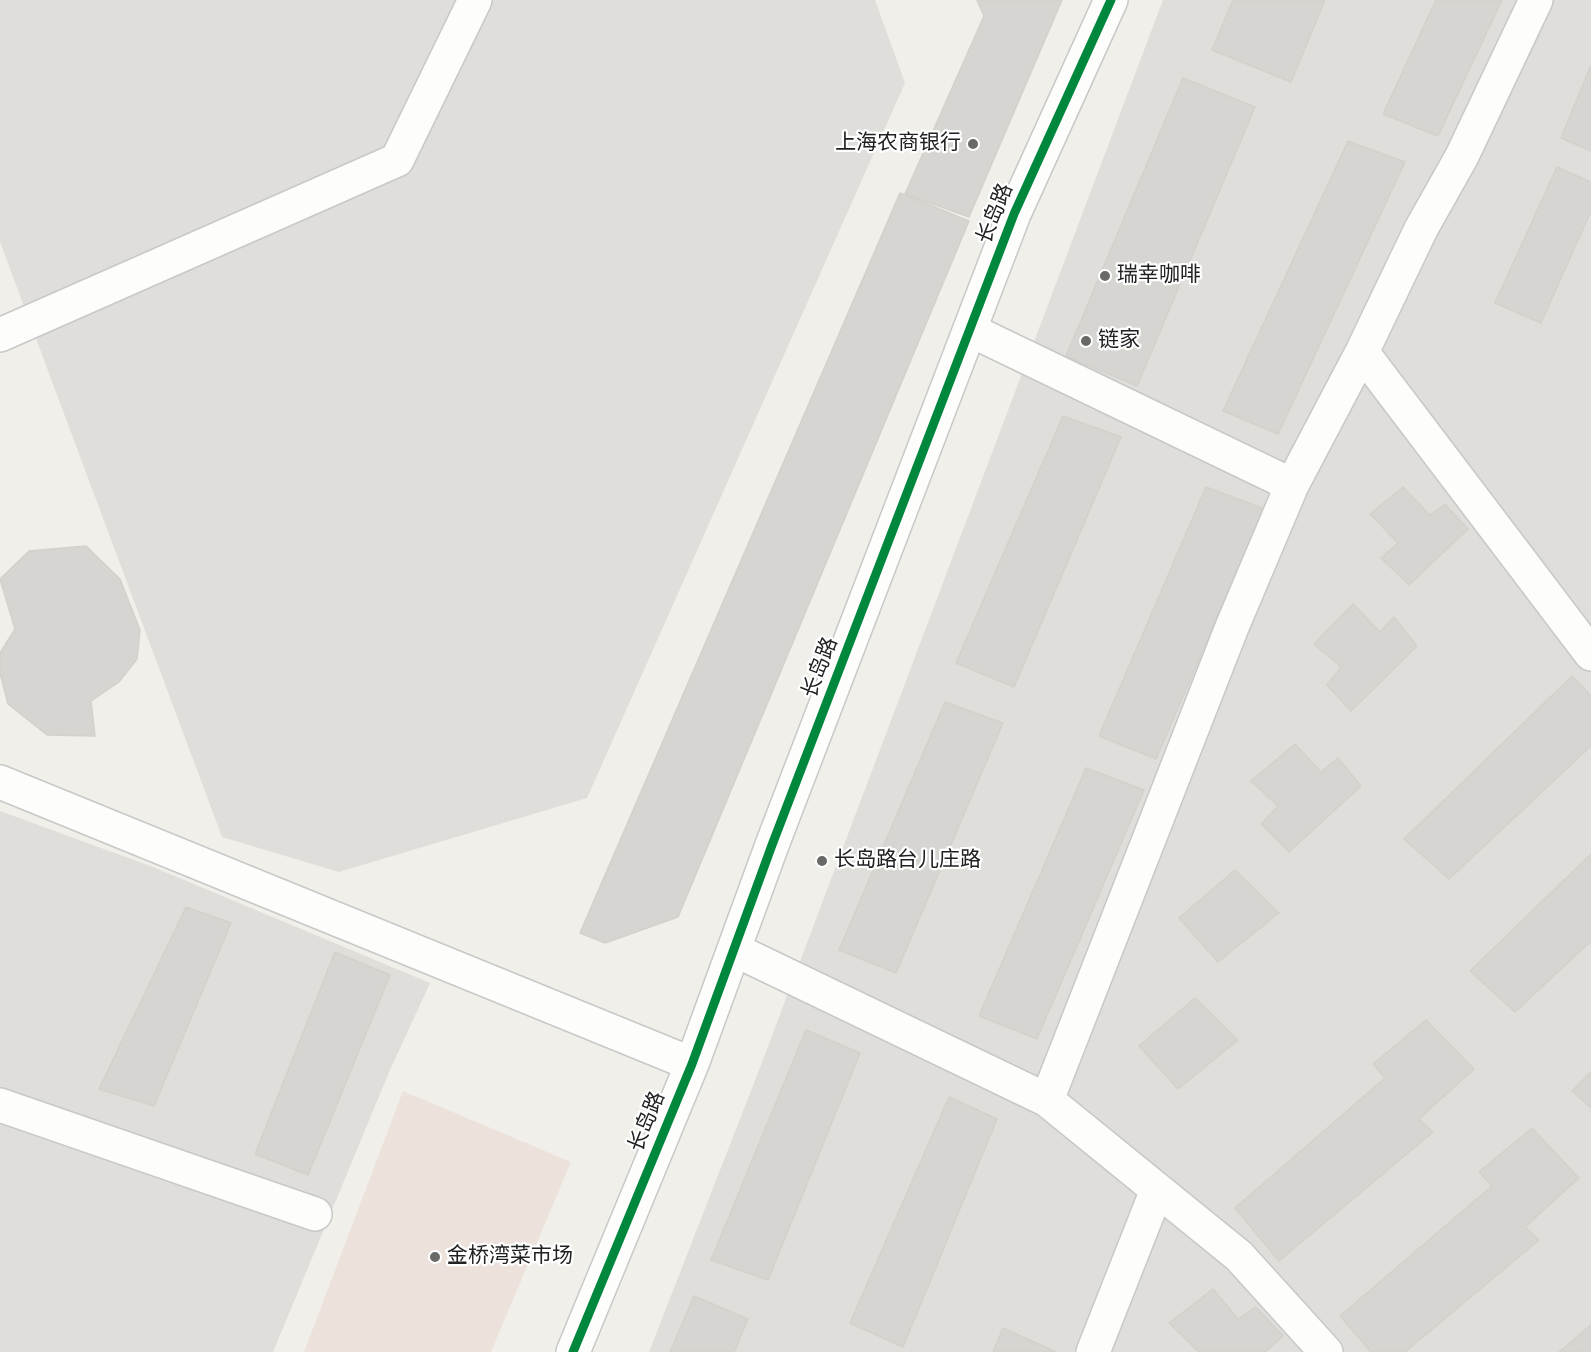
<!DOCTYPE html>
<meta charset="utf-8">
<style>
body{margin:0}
canvas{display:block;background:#f0efea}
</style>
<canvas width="1591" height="1352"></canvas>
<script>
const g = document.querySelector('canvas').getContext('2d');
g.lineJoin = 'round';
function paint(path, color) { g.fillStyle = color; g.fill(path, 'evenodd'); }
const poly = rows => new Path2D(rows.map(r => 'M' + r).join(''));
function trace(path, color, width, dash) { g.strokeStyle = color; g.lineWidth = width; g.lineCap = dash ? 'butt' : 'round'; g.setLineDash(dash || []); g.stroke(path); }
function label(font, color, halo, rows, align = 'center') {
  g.font = font + ' Jost,"Noto Sans SC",sans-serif'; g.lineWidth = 4.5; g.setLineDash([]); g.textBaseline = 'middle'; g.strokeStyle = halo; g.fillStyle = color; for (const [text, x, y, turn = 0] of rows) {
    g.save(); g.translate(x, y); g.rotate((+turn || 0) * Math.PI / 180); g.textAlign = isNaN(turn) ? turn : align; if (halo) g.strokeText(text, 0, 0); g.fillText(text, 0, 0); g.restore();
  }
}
paint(poly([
 [0,0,875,0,905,83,587,798,339,872,222,837,0,242],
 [1163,0,1591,0,1591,1352,649,1352,756,1078],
 [0,811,153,867,430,983,390,1070,273,1352,0,1352]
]), '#dfdedb');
paint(poly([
 [403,1091,571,1162,491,1352,304,1352]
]), '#ede1dc');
const building = poly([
 [977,0,1062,0,969,217,905,194,984,16,977,0],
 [1233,0,1325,0,1291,82,1212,50,1233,0],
 [1436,0,1502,0,1438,136,1383,114,1436,0],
 [1591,65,1591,151,1561,138,1591,65],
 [1183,78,1255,107,1137,386,1066,356,1183,78],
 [1348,141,1405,162,1278,434,1223,411,1348,141],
 [1557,167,1591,182,1591,211,1541,323,1495,303,1557,167],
 [900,193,969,221,678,917,605,943,580,933,900,193],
 [1063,416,1121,437,1014,687,956,663,1063,416],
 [1206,487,1264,509,1156,759,1099,736,1206,487],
 [1403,487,1430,515,1445,504,1468,529,1409,585,1381,558,1398,543,1370,514,1403,487],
 [86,546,120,579,140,630,137,659,119,682,91,701,95,736,47,735,8,704,0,673,0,653,15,629,0,579,29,551,86,546],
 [1353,604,1380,632,1394,617,1417,646,1351,711,1327,685,1341,667,1314,644,1353,604],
 [1572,676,1591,696,1591,746,1449,879,1404,839,1572,676],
 [945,702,1003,723,896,973,839,950,945,702],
 [1295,744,1321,772,1338,758,1361,786,1289,852,1261,824,1278,806,1251,781,1295,744],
 [1086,768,1144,790,1037,1039,979,1016,1086,768],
 [1591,854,1591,941,1515,1012,1470,971,1591,854],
 [1235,870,1279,913,1218,962,1179,918,1235,870],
 [186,907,231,923,154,1106,99,1089,186,907],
 [335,952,390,975,308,1175,255,1154,335,952],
 [1195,998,1238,1040,1178,1089,1139,1046,1195,998],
 [1426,1020,1474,1069,1419,1119,1433,1132,1279,1261,1235,1208,1385,1078,1373,1064,1426,1020],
 [806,1030,860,1053,768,1280,711,1260,806,1030],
 [1591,1072,1591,1108,1572,1091,1591,1072],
 [949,1097,997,1119,903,1347,850,1323,949,1097],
 [1532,1128,1579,1178,1525,1227,1539,1240,1405,1352,1371,1352,1340,1316,1492,1186,1479,1172,1532,1128],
 [1213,1289,1238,1319,1256,1307,1283,1336,1265,1352,1199,1352,1169,1323,1213,1289],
 [694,1296,748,1319,734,1352,670,1352,694,1296],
 [1591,1325,1591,1352,1559,1352,1591,1325],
 [1003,1328,1056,1352,993,1352,1003,1328]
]);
paint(building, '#d7d5d1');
trace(building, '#d3d1cb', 1.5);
const minor = poly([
 [970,330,1292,485],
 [0,335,397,160,475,0],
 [1362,352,1591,654],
 [0,782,692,1064],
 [735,950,1047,1100,1239,1256,1326,1352],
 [1047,1100,1232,627,1292,485,1362,352,1421,229,1462,156,1536,0],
 [0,1105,315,1214],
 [573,1352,692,1064,772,845,1014,214,1111,0],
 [1093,1352,1157,1190]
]);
trace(minor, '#c8c8c6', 36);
trace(minor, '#fdfdfc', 33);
trace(poly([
 [573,1352,692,1064,772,845,1014,214,1111,0]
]), '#00873e', 9);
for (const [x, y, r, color] of [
 [973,144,6,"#696967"],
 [1105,276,6,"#696967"],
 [1086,341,6,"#696967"],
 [822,861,6,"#696967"],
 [435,1257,6,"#696967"]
]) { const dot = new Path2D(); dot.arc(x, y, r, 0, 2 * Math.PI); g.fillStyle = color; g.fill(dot); trace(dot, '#fff', 2); }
label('21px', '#212121', '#fff', [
 ["上海农商银行",961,144,"right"],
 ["瑞幸咖啡",1117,276],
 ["链家",1098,341],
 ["长岛路台儿庄路",834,861],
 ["金桥湾菜市场",447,1257]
], 'left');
label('21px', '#212121', '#fff', [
 ["长岛路",996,214,-68],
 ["长岛路",821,668,-69],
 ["长岛路",648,1122,-68]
]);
</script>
